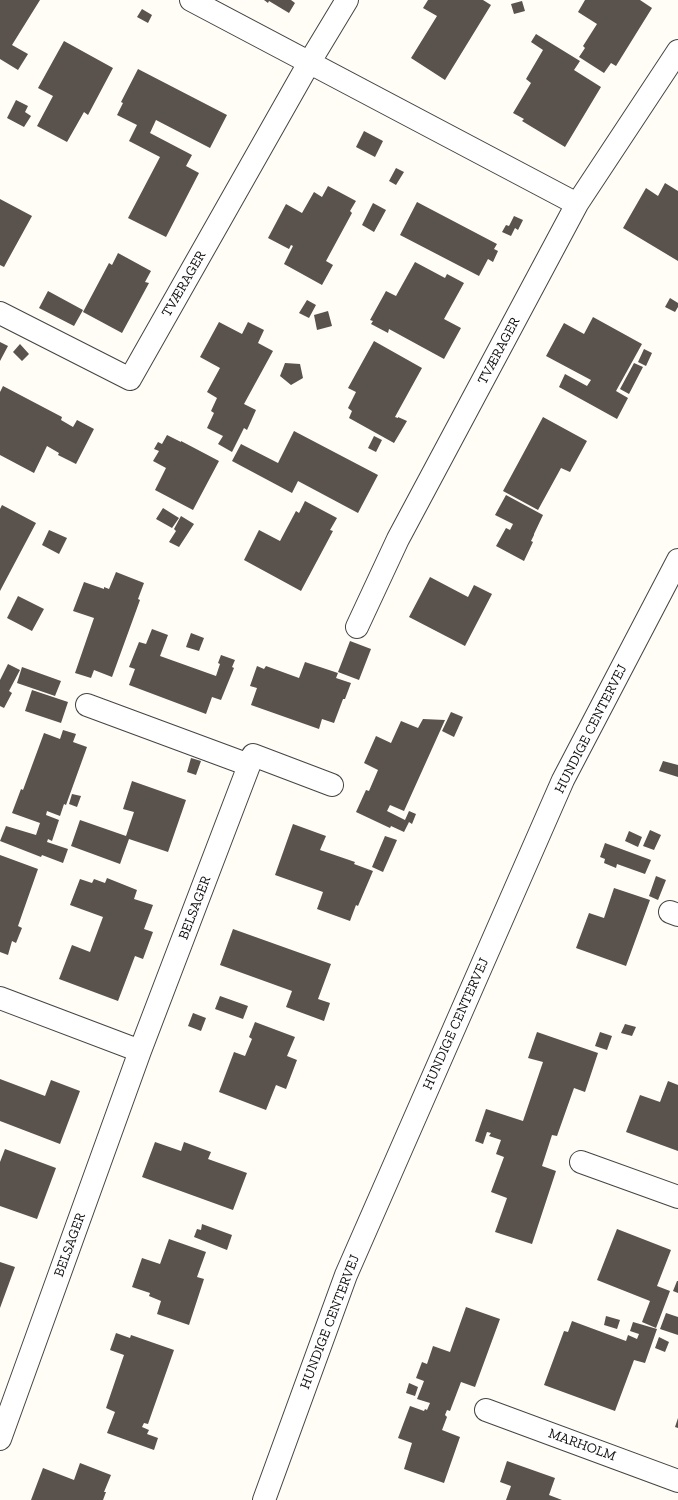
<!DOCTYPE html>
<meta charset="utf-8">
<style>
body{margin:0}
canvas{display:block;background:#fffdf5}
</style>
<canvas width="678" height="1500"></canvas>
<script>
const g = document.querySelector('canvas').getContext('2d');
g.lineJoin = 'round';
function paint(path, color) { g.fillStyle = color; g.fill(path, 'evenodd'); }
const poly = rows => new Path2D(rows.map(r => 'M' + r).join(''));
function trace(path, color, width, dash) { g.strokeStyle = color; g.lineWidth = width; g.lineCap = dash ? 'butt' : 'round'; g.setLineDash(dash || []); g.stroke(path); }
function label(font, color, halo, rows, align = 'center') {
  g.font = font + ' "Zilla Slab",serif'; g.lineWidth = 4; g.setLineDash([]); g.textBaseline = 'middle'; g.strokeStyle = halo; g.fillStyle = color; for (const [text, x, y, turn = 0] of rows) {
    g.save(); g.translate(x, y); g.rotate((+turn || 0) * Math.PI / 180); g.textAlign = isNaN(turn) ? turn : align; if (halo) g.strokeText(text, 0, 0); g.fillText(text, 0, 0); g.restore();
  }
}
paint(poly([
 [0,0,40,0,12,45,28,54,18,70,0,59],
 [264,0,291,0,295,3,289,13,269,1,268,3],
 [428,0,483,0,491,5,445,80,411,58,437,16,423,8],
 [585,0,640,0,652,8,616,66,611,63,604,73,579,57,585,48,583,46,597,24,578,12],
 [522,1,525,11,514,14,511,4],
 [142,9,152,15,148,23,137,17],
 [536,34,580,61,574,70,601,87,565,147,522,121,524,119,513,113,531,83,526,79,543,50,531,42],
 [64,41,113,68,88,115,84,112,67,142,37,126,53,96,38,88],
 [138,69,227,115,210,148,156,120,150,133,192,155,186,166,199,173,166,237,128,218,160,157,129,141,137,125,117,115,123,103,121,102],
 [16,100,28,106,25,112,31,116,24,127,7,118],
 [364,131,383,141,375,157,356,147],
 [396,168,404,172,396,185,389,181],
 [665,183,678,191,678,261,623,228,646,188,658,196],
 [328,186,356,201,350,211,352,213,326,261,333,265,322,285,284,264,293,246,291,245,289,249,268,238,286,204,302,213,314,192,322,197],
 [0,199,32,216,4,267,0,265],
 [417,202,497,244,494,249,498,251,493,262,488,259,479,276,400,235],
 [373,203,386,210,374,232,362,225],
 [514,216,523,220,518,230,515,228,511,236,502,232,506,225,509,226],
 [118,253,151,271,145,282,149,283,122,333,83,312,109,263,112,265],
 [415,262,445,278,447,274,464,283,444,319,461,328,444,359,389,329,388,333,371,324,373,321,370,320,386,291,396,296],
 [48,291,83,310,74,326,39,308],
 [670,298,678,303,678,307,675,312,665,307],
 [307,300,316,305,309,318,299,313],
 [328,311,332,326,317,330,314,315],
 [593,317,642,344,616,391,628,398,617,419,559,387,565,374,587,386,591,380,546,356,564,323,584,334],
 [219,322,242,334,248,322,264,330,258,343,273,351,244,404,256,410,247,430,244,428,232,452,218,444,223,436,207,428,214,413,211,411,217,398,207,392,220,368,200,357],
 [374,341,422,368,395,417,398,418,398,417,407,421,394,443,349,418,352,411,348,408,356,392,348,388],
 [0,342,8,346,0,361],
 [20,344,29,354,22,361,13,352],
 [644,349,652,353,646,366,638,362],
 [285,363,300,364,303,378,291,385,280,376],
 [634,363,643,367,629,394,620,389],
 [3,386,62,417,61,420,73,427,77,420,94,429,76,464,58,455,59,453,47,446,34,473,0,455,0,392],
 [543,417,587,441,570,472,561,468,538,510,503,491],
 [294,431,378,475,358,513,298,481,292,493,232,461,241,444,278,463],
 [167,435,181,442,181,441,219,461,193,510,155,490,166,468,153,461,159,451,154,449,158,442,162,444],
 [374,436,382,440,376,452,368,448],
 [506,495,543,515,534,534,534,535,531,541,533,542,524,561,496,546,506,528,510,530,513,524,495,515],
 [305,501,337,518,330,530,333,531,301,591,244,560,259,530,280,541,296,511,299,513],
 [2,505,36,523,0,591,0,509],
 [163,508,179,518,172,528,156,519],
 [181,516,194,524,179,547,169,542,176,531,174,529],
 [49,530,67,538,59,554,42,545],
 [116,572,144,583,138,599,140,600,112,677,94,670,91,678,75,673,94,618,73,611,84,582,104,589,104,587,109,589],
 [430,577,468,597,474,585,492,594,465,646,409,617],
 [18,596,44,609,32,631,7,618],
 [152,629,168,635,160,656,216,676,220,664,218,663,221,655,235,660,232,667,234,668,221,700,212,697,206,714,129,685,135,669,129,667,139,642,146,644],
 [191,633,204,638,199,651,186,647],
 [350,641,371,649,359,680,338,672],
 [305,662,338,673,336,678,351,683,345,699,343,699,334,723,322,719,319,729,251,705,257,688,250,686,257,666,264,669,266,666,299,678],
 [8,664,20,670,9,691,12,693,4,708,0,706,0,680],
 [22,667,61,681,55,696,17,683],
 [32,690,68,702,61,723,25,711],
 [451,712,463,717,454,737,442,731],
 [423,719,445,720,404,811,390,805,387,811,405,820,409,811,416,814,412,824,409,822,404,832,391,826,390,828,356,812,366,790,369,791,378,770,364,763,376,736,391,743,401,721,418,728],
 [63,730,76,734,73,742,87,747,66,805,64,804,60,816,47,811,46,815,59,820,52,841,48,839,47,842,68,849,63,863,42,855,41,857,0,841,6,826,36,835,40,823,12,813,21,789,23,790,44,733,60,739],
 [191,758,201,761,196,775,187,772],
 [663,761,678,765,678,777,659,771],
 [132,781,186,800,168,852,129,839,120,864,71,846,80,820,126,836,134,812,123,809],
 [72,794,81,796,77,807,69,804],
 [293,824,326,836,320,850,355,862,354,864,373,871,358,906,356,905,350,921,317,909,323,892,275,875],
 [650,830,661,835,654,850,643,846],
 [629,831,642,837,638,847,625,841],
 [385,836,397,840,383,872,372,867],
 [605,843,651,860,645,874,617,864,616,868,604,863,605,859,600,857],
 [0,855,38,869,18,926,22,928,16,943,12,941,8,955,0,952],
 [656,876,666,880,658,900,649,896],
 [107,878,137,890,134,899,153,905,144,929,153,932,143,959,135,956,118,1001,59,979,72,945,90,952,103,917,70,905,80,879,92,883,94,879,105,883],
 [614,888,650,900,626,966,576,948,589,913,604,918],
 [233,929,331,964,318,999,330,1003,324,1021,286,1007,292,991,220,965],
 [220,996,248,1006,243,1019,215,1009],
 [193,1013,206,1018,201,1031,188,1026],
 [255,1022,295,1037,287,1056,297,1060,286,1089,276,1085,266,1110,219,1092,234,1052,245,1056,252,1039,249,1037],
 [625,1024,636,1027,632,1036,621,1033],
 [537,1032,598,1053,585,1092,574,1088,557,1136,552,1135,542,1166,556,1171,532,1244,495,1232,507,1198,491,1192,504,1157,496,1154,501,1140,489,1136,491,1133,487,1132,483,1144,475,1141,486,1109,523,1121,543,1062,528,1058],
 [600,1032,612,1036,607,1050,595,1046],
 [0,1079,45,1096,51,1080,80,1091,60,1144,0,1121],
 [668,1081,678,1085,678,1151,626,1132,640,1095,660,1102],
 [155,1142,181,1151,184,1142,211,1152,208,1159,247,1173,233,1210,142,1177],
 [5,1149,56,1168,37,1219,0,1206,0,1162],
 [202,1224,232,1235,227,1250,194,1237,197,1229,201,1230],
 [617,1229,671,1250,657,1286,670,1291,656,1328,642,1322,650,1301,597,1280],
 [169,1239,206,1252,197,1277,204,1279,189,1325,157,1314,161,1301,149,1296,150,1293,132,1287,142,1258,160,1264],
 [0,1262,15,1267,0,1308],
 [677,1281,678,1281,678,1293,673,1291],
 [466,1307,500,1319,475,1387,461,1382,450,1411,447,1410,445,1415,447,1417,442,1430,460,1437,444,1483,404,1469,412,1443,398,1438,410,1406,424,1411,425,1409,427,1410,430,1403,417,1399,424,1381,416,1378,422,1362,427,1364,433,1346,450,1352],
 [666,1313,678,1317,678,1335,660,1329],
 [606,1316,620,1320,617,1329,604,1325],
 [572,1321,626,1341,628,1335,637,1339,639,1334,630,1331,633,1322,657,1329,645,1363,634,1360,615,1411,544,1385,564,1331,568,1332],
 [116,1333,130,1338,131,1335,174,1350,148,1424,144,1423,142,1427,149,1430,147,1434,158,1438,154,1450,107,1433,115,1412,106,1408,124,1355,110,1350],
 [659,1337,669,1342,665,1352,655,1348],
 [409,1383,418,1387,415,1396,406,1393],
 [678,1418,678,1428,675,1427],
 [507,1461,555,1478,549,1495,562,1500,506,1500,511,1486,500,1482],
 [80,1463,111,1475,104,1492,106,1492,103,1500,31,1500,43,1468,74,1480]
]), '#5a524d');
const minor = poly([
 [191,0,577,204],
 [0,313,130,379,309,63,347,0],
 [357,627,398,539,577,204,678,51],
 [87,705,249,765],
 [670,912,678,915],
 [0,998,140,1051],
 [581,1162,678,1197],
 [486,1410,678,1481],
 [0,1439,140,1051,253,755,332,785]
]);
const tertiary = poly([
 [264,1500,346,1275,563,780,678,560]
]);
trace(minor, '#444', 24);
trace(tertiary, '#444', 24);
trace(minor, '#fff', 22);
trace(tertiary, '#fff', 22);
label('14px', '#111', '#fff', [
 ["TVÆRAGER",184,284,-60],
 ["TVÆRAGER",499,351,-62],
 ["HUNDIGE CENTERVEJ",591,729,-63],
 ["BELSAGER",195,908,-69],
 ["HUNDIGE CENTERVEJ",456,1024,-66],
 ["BELSAGER",70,1245,-70],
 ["HUNDIGE CENTERVEJ",330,1322,-69],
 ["MARHOLM",582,1445,20]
]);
</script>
